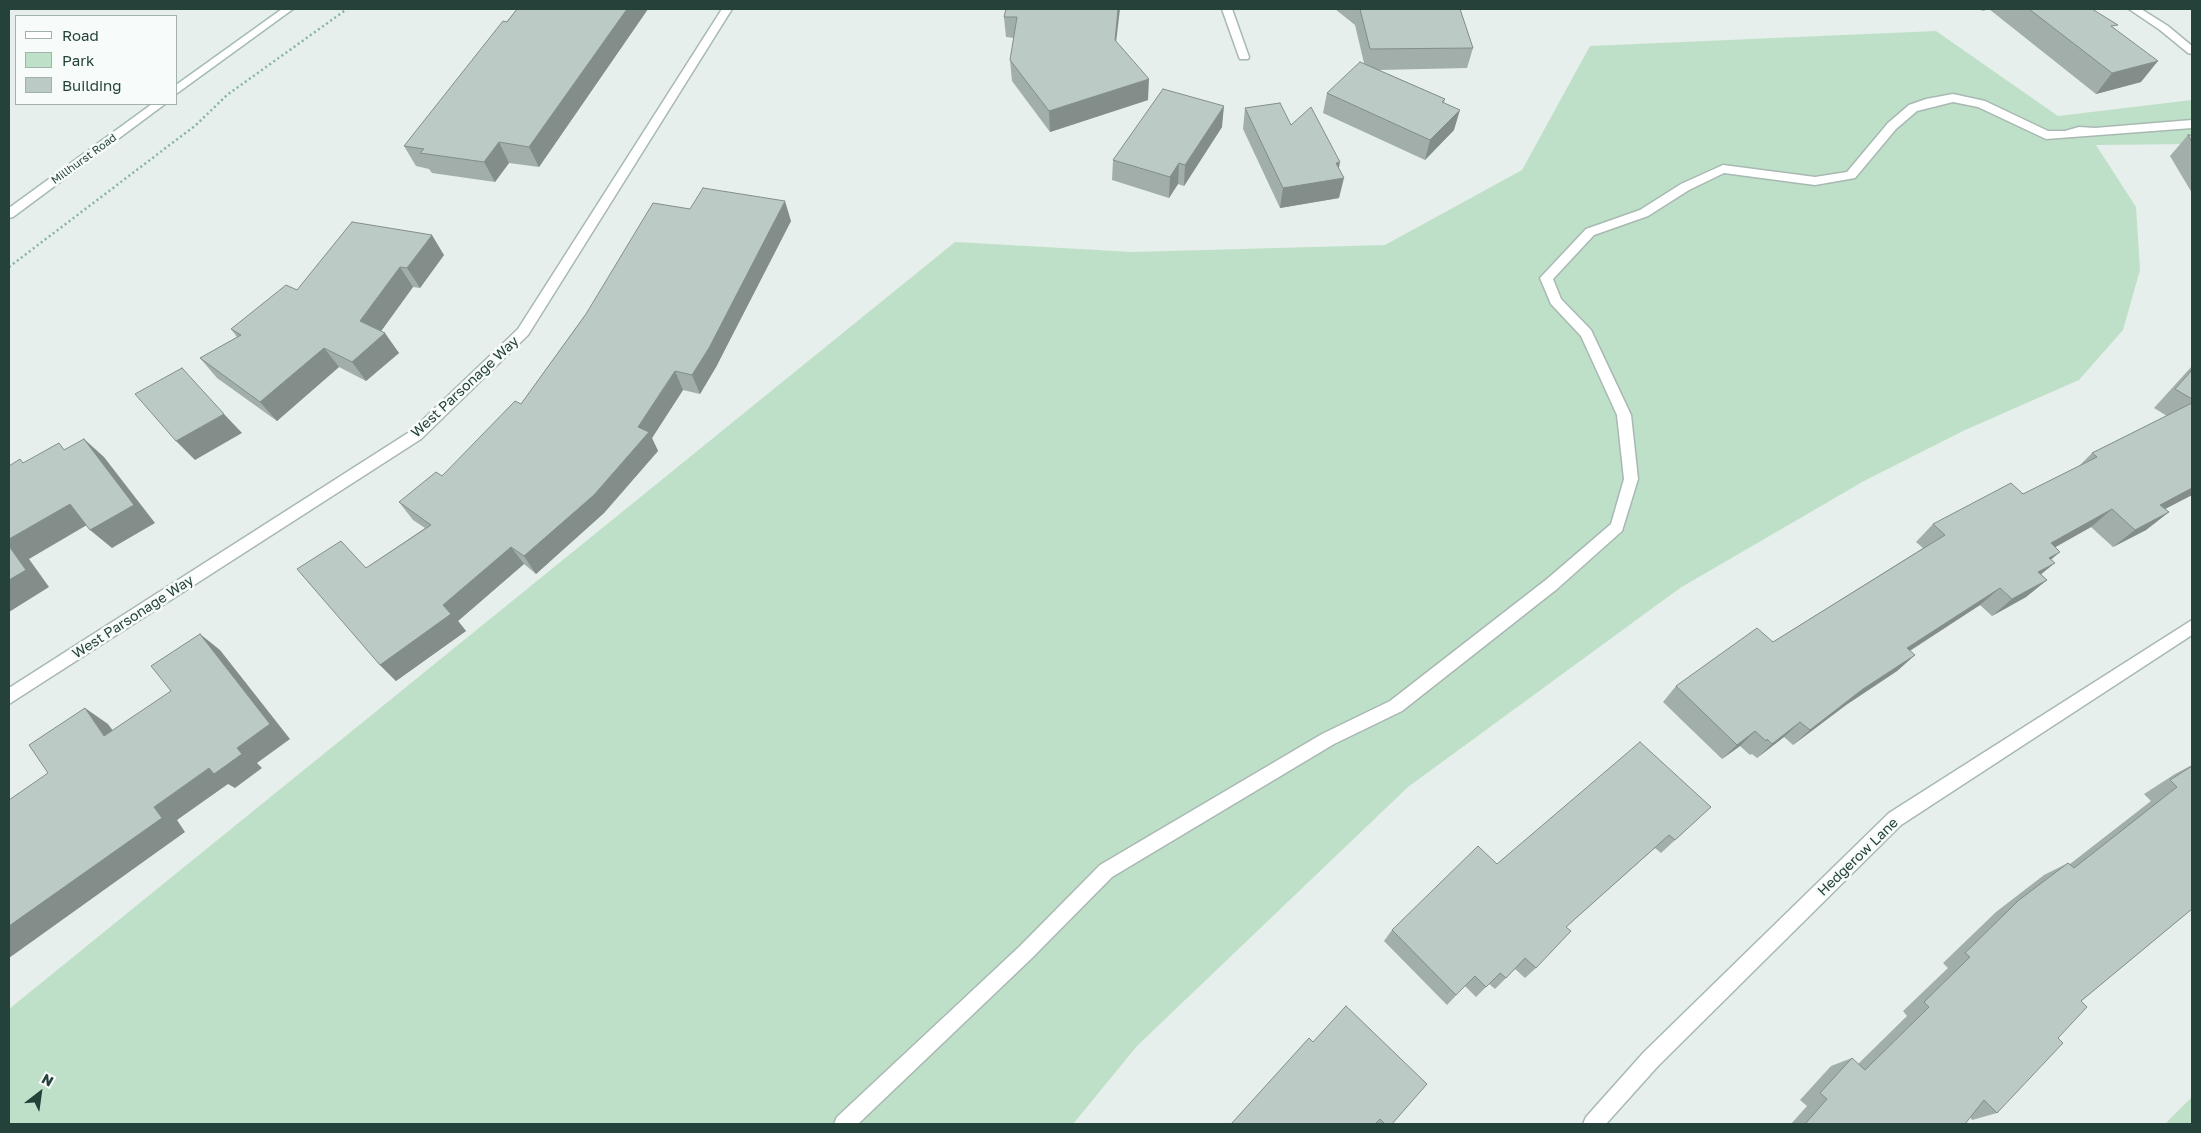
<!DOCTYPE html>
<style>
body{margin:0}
#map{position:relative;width:2201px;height:1133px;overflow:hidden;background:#e6efeb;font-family:"Golos Text",sans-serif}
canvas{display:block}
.frame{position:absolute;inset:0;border:10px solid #24423a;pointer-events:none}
.legend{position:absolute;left:15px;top:15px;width:162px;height:90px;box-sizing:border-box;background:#f7fbf9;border:1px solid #a3b1ad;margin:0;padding:6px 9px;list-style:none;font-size:15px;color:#24423a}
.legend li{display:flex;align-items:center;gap:10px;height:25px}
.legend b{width:25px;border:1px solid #a3b1ad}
.north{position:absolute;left:15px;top:1068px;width:50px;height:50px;-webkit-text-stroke:4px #f7fbf9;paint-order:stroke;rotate:30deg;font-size:14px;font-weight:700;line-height:20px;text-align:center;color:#24423a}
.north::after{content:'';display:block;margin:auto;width:18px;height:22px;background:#24423a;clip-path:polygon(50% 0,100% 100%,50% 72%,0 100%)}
</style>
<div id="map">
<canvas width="2201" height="1133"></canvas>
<div class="frame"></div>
<ul class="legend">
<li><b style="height:6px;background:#fff"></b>Road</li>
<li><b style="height:14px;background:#bfe0c8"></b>Park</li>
<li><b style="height:14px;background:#bbcac4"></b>Building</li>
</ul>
<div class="north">N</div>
</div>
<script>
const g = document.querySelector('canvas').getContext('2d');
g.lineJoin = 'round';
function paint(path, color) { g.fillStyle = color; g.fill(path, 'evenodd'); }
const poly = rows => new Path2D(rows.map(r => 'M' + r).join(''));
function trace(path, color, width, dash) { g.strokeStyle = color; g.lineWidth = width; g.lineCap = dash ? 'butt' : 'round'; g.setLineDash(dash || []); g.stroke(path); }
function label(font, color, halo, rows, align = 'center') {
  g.font = font + ' "Golos Text",sans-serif'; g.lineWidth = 5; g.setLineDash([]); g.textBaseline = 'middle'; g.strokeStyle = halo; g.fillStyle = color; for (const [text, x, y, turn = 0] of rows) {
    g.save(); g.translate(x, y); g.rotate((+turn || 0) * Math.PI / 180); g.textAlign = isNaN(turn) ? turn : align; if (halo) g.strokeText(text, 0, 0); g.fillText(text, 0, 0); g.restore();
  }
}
paint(poly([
 [1936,31,2058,116,2192,100,2192,144,2096,145,2136,207,2140,270,2123,330,2079,380,1965,430,1864,481,1680,588,1408,787,1137,1046,1073,1124,9,1124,9,1009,955,242,1133,252,1385,245,1522,170,1590,46],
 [2192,1097,2192,1124,2165,1124]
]), '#bfe0c8');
const lane = poly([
 [1953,94,1985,101,2048,131,2065,131,2079,127,2095,128,2192,120,2192,128,2046,139,1978,107,1953,102,1917,111,1896,129,1855,178,1815,185,1724,173,1689,190,1648,216,1594,235,1553,279,1561,299,1591,330,1631,415,1638,479,1622,531,1557,589,1402,711,1334,744,1112,877,1032,958,858,1124,834,1124,837,1117,1020,946,1100,865,1322,734,1390,701,1547,579,1611,524,1624,479,1617,415,1581,336,1551,304,1540,278,1586,229,1640,210,1681,184,1723,165,1815,177,1847,172,1888,123,1909,105,1926,99,1953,94]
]);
const street = poly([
 [722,9,732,9,528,335,421,439,9,704,9,688,411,431,518,329,722,9],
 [1222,9,1232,9,1249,57,1248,59,1240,59,1239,57,1222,9],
 [2129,9,2141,9,2168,26,2192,46,2192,54,2188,53,2160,30,2129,9],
 [2192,620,2192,635,1901,825,1658,1066,1606,1124,1583,1124,1586,1117,1644,1052,1889,813,2192,620]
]);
const secondary = poly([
 [282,9,293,9,176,94,176,85,282,9],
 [152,104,165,104,13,217,9,218,9,208,152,104]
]);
trace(lane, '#a8b8b2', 3);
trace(street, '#a8b8b2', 3);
trace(secondary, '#a4bbb3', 3);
trace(poly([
 [9,267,196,125,227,95,347,9]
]), '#86b3a5', 2.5, [2, 3]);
paint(lane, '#fff');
paint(street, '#fff');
paint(secondary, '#fff');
paint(poly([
 [517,9,648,9,539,167,509,163,495,182,432,173,429,169,416,166,404,146],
 [1006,9,1116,42,1148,100,1050,132,1012,81,1010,60,1014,38,1006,37,1004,17],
 [1335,9,1460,9,1473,48,1467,68,1379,70,1445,99,1444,103,1454,130,1425,160,1323,113,1327,93,1364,63,1355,25],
 [1979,9,2092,9,2115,29,2141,82,2096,94,1989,9,1983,11],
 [1245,108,1291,125,1339,169,1339,198,1280,208,1243,129],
 [1222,127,1184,186,1178,184,1169,198,1112,180,1113,160],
 [2188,135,2192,135,2192,193,2170,156],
 [690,209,791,221,716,367,700,394,683,390,652,438,658,451,604,513,536,574,524,564,458,621,466,631,396,681,380,665,366,568,425,528,413,520,399,502,442,476,521,404,586,314],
 [444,255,420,288,413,287,381,331,399,353,366,381,339,367,277,421,217,378,200,358,237,337,231,329,297,290],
 [2192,366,2192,495,2165,509,2169,512,2146,530,2113,547,2091,527,2055,547,2051,559,2041,575,2047,580,2026,597,1992,616,1980,605,1910,651,1915,655,1897,671,1846,705,1793,745,1784,737,1757,758,1752,754,1750,755,1740,746,1722,759,1663,702,1676,686,1773,642,1923,548,1916,542,1933,524,2023,494,2079,466,2092,453,2167,416,2154,408],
 [2192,765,2192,909,2081,1001,2058,1038,1997,1113,1972,1120,1970,1117,1965,1124,1791,1124,1807,1106,1800,1100,1831,1066,1852,1058,1858,1064,1907,1016,1903,1011,1948,968,1943,963,1996,912,2044,875,2068,863,2070,864,2151,801,2144,794,2175,774],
 [1711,807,1661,853,1655,848,1566,927,1536,968,1525,978,1515,969,1495,989,1489,984,1476,997,1465,986,1447,1005,1384,941,1392,930,1497,864],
 [1309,1038,1392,1124,1232,1124]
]), '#a1aea9');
paint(poly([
 [627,9,648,9,539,167,529,147],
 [1118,9,1120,9,1114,60,1115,40],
 [2158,61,2141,82,2096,94,2112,73],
 [1149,79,1148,100,1050,132,1049,111],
 [1224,106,1222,127,1184,186,1185,165],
 [1460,110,1454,130,1425,160,1430,140],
 [499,142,509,163,495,182,484,162],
 [1340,162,1337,179,1344,178,1339,198,1280,208,1283,188,1336,163],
 [1179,163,1178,184,1169,198,1170,177],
 [785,201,791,221,716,367,700,394,692,375],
 [432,235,444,255,420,288,407,268],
 [400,267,413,287,374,341,360,321],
 [385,333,399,353,366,381,352,362],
 [324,348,339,367,277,421,260,402],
 [675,371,683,390,652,438,658,451,604,513,536,574,524,556,638,427],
 [224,414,242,433,195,460,176,441],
 [84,439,104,457,155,523,112,548,90,530],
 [2192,488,2192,495,2138,523,2160,505],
 [70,504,92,522,29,559,49,587,9,612,9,539],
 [2112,509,2091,527,2031,561,2051,543],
 [2169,512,2146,530,2113,547,2135,530],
 [511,547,524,564,458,621,466,631,396,681,380,665,443,605],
 [2060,552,2040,569,2049,558],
 [2055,563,2034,580,2038,572],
 [2047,580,2026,597,1992,616,2012,599],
 [2000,588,1980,605,1889,664,1907,648],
 [200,634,220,650,290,739,257,763,262,768,235,788,228,784,177,820,185,832,9,958,9,926,154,807,237,748],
 [1915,655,1897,671,1846,705,1793,745,1810,730,1863,689],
 [85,708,108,724,127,750,104,736],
 [1800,722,1784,737,1757,758,1772,744],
 [1755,731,1740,746,1722,759,1737,745]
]), '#838d89');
const building = poly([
 [517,9,627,9,529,147,499,142,484,162,420,153,424,149,404,146,503,21,507,22,517,9],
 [1006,9,1118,9,1115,40,1149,79,1049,111,1010,60,1017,17,1004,17,1006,9],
 [1360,9,1460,9,1473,48,1370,49,1360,9],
 [2029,9,2092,9,2118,25,2111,26,2158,61,2112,73,2029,9],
 [1360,62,1445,99,1442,102,1460,110,1430,140,1327,93,1360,62],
 [1163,89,1224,106,1185,165,1179,163,1170,177,1113,160,1163,89],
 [1280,103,1291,125,1311,107,1340,162,1336,163,1344,178,1283,188,1245,108,1280,103],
 [2188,135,2192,135,2192,142,2188,135],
 [703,188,785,201,709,348,692,375,675,371,638,427,649,432,594,495,524,556,511,547,443,605,451,614,380,665,297,569,341,541,366,568,431,525,399,502,436,472,442,476,515,401,521,404,586,314,653,203,690,209,703,188],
 [352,222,432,235,407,268,400,267,360,321,385,333,352,362,324,348,260,402,200,358,241,335,231,329,286,285,297,290,352,222],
 [182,368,224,414,176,441,135,394,182,368],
 [2192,370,2192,399,2175,389,2192,370],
 [2192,403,2192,488,2160,505,2169,512,2135,530,2112,509,2051,543,2060,552,2049,558,2055,563,2038,572,2047,580,2012,599,2000,588,1907,648,1915,655,1863,689,1810,730,1800,722,1772,744,1767,739,1766,741,1755,731,1737,745,1676,686,1757,628,1773,642,1945,535,1933,524,2011,483,2023,494,2097,457,2092,453,2192,403],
 [84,439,134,505,90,530,70,504,9,539,9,466,20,459,23,463,59,443,64,450,84,439],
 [9,546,26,570,9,580,9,546],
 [200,634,270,724,237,748,242,754,214,774,209,768,154,807,162,818,9,926,9,800,48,773,29,745,85,708,104,736,171,691,151,666,200,634],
 [1640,742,1711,807,1675,840,1669,835,1566,927,1571,931,1536,968,1525,958,1506,978,1500,973,1486,987,1475,976,1456,995,1392,930,1478,846,1497,864,1640,742],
 [2192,766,2192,909,2081,1001,2087,1007,2058,1038,2063,1043,1997,1113,1984,1100,1965,1124,1805,1124,1827,1099,1820,1093,1852,1058,1865,1070,1929,1007,1924,1002,1970,957,1965,953,2019,900,2068,863,2074,868,2177,787,2170,780,2192,766],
 [1346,1006,1427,1084,1392,1124,1385,1124,1380,1119,1375,1124,1233,1124,1232,1123,1309,1038,1313,1042,1346,1006]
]);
paint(building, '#bbcac4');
trace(building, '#838d89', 1);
label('11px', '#24423a', '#f7fbf9', [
 ["Millhurst Road",84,159,-36]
]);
label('14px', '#24423a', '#f7fbf9', [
 ["West Parsonage Way",465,387,-43],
 ["West Parsonage Way",133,617,-33],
 ["Hedgerow Lane",1858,857,-44]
]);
</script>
